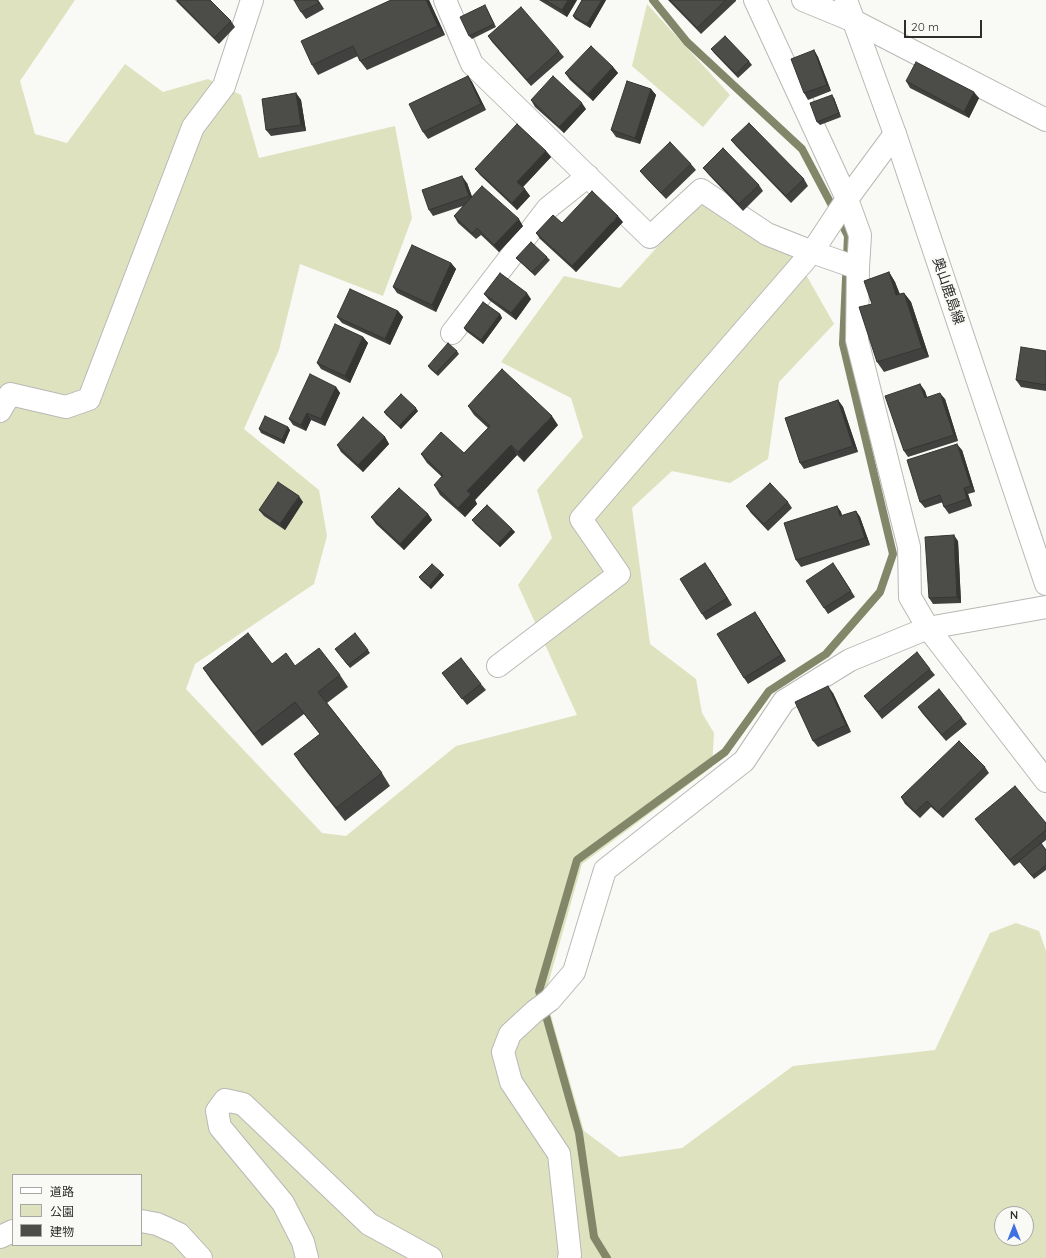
<!DOCTYPE html>
<meta charset="utf-8">
<style>
body{margin:0}
#map{position:relative;width:1046px;height:1258px;overflow:hidden;background:#f9f9f5;font-family:Quicksand,"Noto Sans JP",sans-serif}
canvas{display:block}
.legend{position:absolute;left:12px;top:1174px;width:130px;height:72px;box-sizing:border-box;background:#f9f9f5;border:1px solid #a7a7a5;margin:0;padding:5px 7px;list-style:none;font-size:12px;color:#2d2d2c}
.legend li{display:flex;align-items:center;gap:8px;height:20px}
.legend b{width:20px;border:1px solid #a7a7a5}
.north{position:absolute;left:994px;top:1206px;width:40px;height:40px;box-sizing:border-box;background:#f9f9f5;border:1px solid #a7a7a5;border-radius:50%;rotate:0deg;font-size:11px;font-weight:700;line-height:16px;text-align:center;color:#2d2d2c}
.north::after{content:'';display:block;margin:auto;width:14px;height:18px;background:#3f71e2;clip-path:polygon(50% 0,100% 100%,50% 72%,0 100%)}
.scale{position:absolute;left:904px;top:20px;width:78px;height:18px;box-sizing:border-box;border:2px solid #2d2d2c;border-top:0;padding-left:5px;font-size:12px;line-height:14px;white-space:nowrap;color:#2d2d2c;-webkit-text-stroke:3px #f9f9f5;paint-order:stroke}
</style>
<div id="map">
<canvas width="1046" height="1258"></canvas>
<ul class="legend">
<li><b style="height:5px;background:#fff"></b>道路</li>
<li><b style="height:11px;background:#dee2bf"></b>公園</li>
<li><b style="height:11px;background:#4c4c49"></b>建物</li>
</ul>
<div class="north">N</div>
<div class="scale">20 m</div>
</div>
<script>
const g = document.querySelector('canvas').getContext('2d');
g.lineJoin = 'round';
function paint(path, color) { g.fillStyle = color; g.fill(path, 'evenodd'); }
const poly = rows => new Path2D(rows.map(r => 'M' + r).join(''));
function trace(path, color, width, dash) { g.strokeStyle = color; g.lineWidth = width; g.lineCap = dash ? 'butt' : 'round'; g.setLineDash(dash || []); g.stroke(path); }
function label(font, color, halo, rows, align = 'center') {
  g.font = font + ' Quicksand,"Noto Sans JP",sans-serif'; g.lineWidth = 4; g.setLineDash([]); g.textBaseline = 'middle'; g.strokeStyle = halo; g.fillStyle = color; for (const [text, x, y, turn = 0] of rows) {
    g.save(); g.translate(x, y); g.rotate((+turn || 0) * Math.PI / 180); g.textAlign = isNaN(turn) ? turn : align; if (halo) g.strokeText(text, 0, 0); g.fillText(text, 0, 0); g.restore();
  }
}
paint(poly([
 [0,0,75,0,20,81,35,134,67,143,125,64,163,92,208,79,241,95,259,158,395,126,412,218,383,296,300,264,279,350,244,429,319,490,327,536,314,584,195,664,186,689,322,833,346,836,456,746,577,715,518,585,552,538,537,490,583,437,571,398,501,362,564,276,620,288,699,201,733,226,792,250,834,324,779,382,768,459,730,483,672,471,632,508,650,644,696,679,702,713,714,733,712,767,582,864,545,995,584,1131,619,1157,682,1148,793,1066,935,1050,990,933,1016,923,1039,931,1046,951,1046,1258,0,1258],
 [13,1175,141,1175,141,1245,13,1245],
 [1002,1214,1026,1214,1026,1238,1002,1238],
 [647,4,730,95,703,127,632,66]
]), '#dee2bf');
trace(poly([
 [607,1258,594,1237,579,1133,539,991,577,860,725,752,769,691,826,654,880,592,893,554,843,344,848,236,802,149,687,42,653,0]
]), '#838769', 8);
const minor = poly([
 [445,0,472,64,650,237,701,190,767,234,812,252,858,268],
 [755,0,847,199,860,235,858,268,857,340,909,547,910,597,928,628,1046,781],
 [803,0,854,21,1046,120],
 [452,333,548,208,588,176],
 [0,411,10,394,66,407,89,399,193,127,224,86,252,0],
 [498,666,619,574,581,519,812,252,847,199,895,134],
 [141,1221,157,1224,179,1234,201,1258],
 [0,1237,13,1231],
 [307,1258,303,1242,283,1203,220,1127,217,1111,225,1100,243,1104,369,1224,431,1258],
 [569,1258,570,1255,559,1154,511,1082,503,1052,510,1034,535,1011,550,1000,574,972,605,870,744,761,784,701,850,660,928,628,1046,607]
]);
const secondary = poly([
 [846,0,895,134,1046,584]
]);
trace(minor, '#b8b9b5', 24);
trace(secondary, '#b8b9b5', 24);
trace(minor, '#fff', 22);
trace(secondary, '#fff', 22);
paint(poly([
 [175,0,231,21,235,27,219,44],
 [318,0,324,9,306,19,301,12],
 [429,0,445,35,367,70,360,61,358,56,318,75,312,65],
 [539,0,577,0,567,17],
 [582,0,606,0,590,28,575,19,573,16],
 [668,0,736,0,736,1,701,34],
 [487,9,496,27,472,39,469,36],
 [488,36,559,51,564,57,531,86,492,42],
 [711,49,749,61,752,65,738,78,714,53],
 [814,50,818,57,831,91,808,100,804,93],
 [613,67,618,73,593,101,570,80,565,73],
 [468,76,472,82,486,110,428,139,423,132],
 [906,81,979,98,969,118,910,88],
 [651,89,656,95,640,144,616,137,611,130],
 [296,93,301,100,306,131,271,136,266,130],
 [834,98,841,117,820,125,817,122],
 [531,100,586,109,564,133,535,107],
 [731,140,804,179,808,186,791,203,736,146],
 [546,151,551,157,523,187,530,196,517,210,480,175,475,169],
 [691,164,696,170,666,199,645,177,640,171],
 [703,168,759,185,763,191,743,211,708,174],
 [467,183,472,197,523,226,499,252,481,235,476,239,458,223,454,216,463,206,433,216,429,210],
 [623,222,576,272,540,239,536,233,562,223],
 [547,257,550,260,535,276,519,261,516,258],
 [451,263,456,269,436,312,397,293,393,287],
 [889,272,895,282,900,294,904,293,911,302,929,357,884,372,877,362,872,304],
 [484,294,531,299,516,320,489,300],
 [398,311,403,317,390,345,342,323,337,317],
 [500,314,502,318,483,344,466,331,464,328],
 [363,337,368,343,350,383,321,369,317,363],
 [457,351,459,354,438,376,430,369,428,366],
 [1046,351,1046,391,1021,387,1016,380],
 [920,384,925,391,927,397,945,399,958,441,908,457,904,451],
 [336,387,340,393,325,426,311,420,306,431,293,425,289,419],
 [838,400,843,407,858,452,804,469,800,463],
 [468,406,558,425,524,462,517,455,475,500,477,504,465,517,440,495,434,485,442,477,427,463,421,454,464,453,488,428,474,415],
 [418,411,401,429,386,415,384,412],
 [288,427,290,430,284,444,261,433,259,429],
 [385,437,389,444,363,472,341,452,337,445],
 [962,450,975,492,968,494,972,506,949,514,944,507,943,502,925,508,920,502],
 [303,502,285,530,264,516,259,510],
 [788,502,792,508,768,531,751,513,746,506],
 [837,506,841,512,842,516,856,511,860,517,870,545,801,567,796,560],
 [428,514,432,520,404,550,376,524,371,517],
 [472,520,512,529,515,532,500,547,475,524],
 [958,541,961,603,933,604,929,598],
 [710,570,732,605,706,620,702,614],
 [838,570,855,597,828,614,824,608],
 [441,572,444,575,431,589,421,580,419,577],
 [759,618,786,661,748,684,744,678],
 [335,649,368,650,370,653,350,668],
 [272,664,340,675,348,687,327,703,382,773,390,786,345,821,302,766,294,754,320,734,304,714,262,746,211,680,203,668],
 [930,669,935,675,882,719,864,696],
 [442,673,481,684,486,690,467,705],
 [833,693,851,732,818,747,813,741],
 [918,707,962,718,967,724,946,741,922,713],
 [985,767,989,773,943,818,931,807,920,818,905,804,901,797],
 [975,819,1046,823,1046,840,1041,844,1046,850,1046,870,1034,879,1020,862,1014,866,980,825]
]), '#41413f');
paint(poly([
 [317,0,318,0,324,9,319,3],
 [426,0,429,0,445,35,438,26],
 [568,0,577,0,567,17,562,10],
 [602,0,606,0,590,28,587,24],
 [814,50,818,57,831,91,827,85],
 [613,67,618,73,593,101,588,94],
 [468,76,472,82,486,110,481,104],
 [651,89,656,95,640,144,635,138],
 [974,92,979,98,969,118,964,112],
 [296,93,301,100,306,131,301,125],
 [832,95,834,98,841,117,839,113],
 [582,103,586,109,564,133,559,127],
 [546,151,551,157,522,188,517,182],
 [462,176,467,183,474,202,469,196],
 [525,189,530,196,517,210,512,203],
 [618,216,623,222,576,272,572,266],
 [519,219,523,226,499,252,494,245],
 [451,263,456,269,436,312,432,305],
 [889,272,895,282,903,305,896,295],
 [527,293,531,299,516,320,511,313],
 [904,293,911,302,929,357,922,348],
 [398,311,403,317,390,345,385,339],
 [500,314,502,318,483,344,481,340],
 [363,337,368,343,350,383,345,376],
 [920,384,925,391,929,404,925,398],
 [336,387,340,393,325,426,321,419],
 [940,393,945,399,958,441,954,435],
 [838,400,843,407,858,452,853,446],
 [416,408,418,411,401,429,399,426],
 [307,413,311,420,306,431,301,425],
 [552,416,558,425,524,462,518,452],
 [288,427,290,430,284,444,282,440],
 [385,437,389,444,363,472,358,465],
 [957,444,962,450,975,492,971,486],
 [511,445,517,455,475,500,477,504,465,517,458,508,467,491],
 [964,488,968,494,972,506,967,499],
 [299,496,303,502,285,530,280,524],
 [837,506,841,512,844,523,840,516],
 [856,511,860,517,870,545,865,538],
 [428,514,432,520,404,550,400,544],
 [512,529,515,532,500,547,498,544],
 [954,535,958,541,961,603,957,597],
 [705,563,710,570,732,605,727,598],
 [441,572,444,575,431,589,429,586],
 [755,612,759,618,786,661,781,655],
 [828,686,833,693,851,732,846,725]
]), '#353533');
const building = poly([
 [177,0,210,0,231,21,214,38,177,0],
 [294,0,317,0,319,3,301,12,294,0],
 [391,0,426,0,438,26,360,61,353,46,312,65,301,41,391,0],
 [545,0,568,0,562,10,545,0],
 [582,0,602,0,587,24,573,16,582,0],
 [670,0,726,0,697,28,670,0],
 [485,5,494,24,469,36,460,17,485,5],
 [521,7,559,51,527,80,488,36,521,7],
 [725,36,749,61,736,74,711,49,725,36],
 [591,46,613,67,588,94,565,73,591,46],
 [814,50,827,85,804,93,791,59,814,50],
 [916,62,974,92,964,112,906,81,916,62],
 [468,76,481,104,423,132,409,104,468,76],
 [553,76,582,103,559,127,531,100,553,76],
 [627,81,651,89,635,138,611,130,627,81],
 [296,93,301,125,266,130,262,99,296,93],
 [832,95,839,113,817,122,810,103,832,95],
 [749,123,804,179,786,196,731,140,749,123],
 [517,124,546,151,517,182,525,189,512,203,475,169,517,124],
 [670,142,691,164,661,193,640,171,670,142],
 [723,148,759,185,739,204,703,168,723,148],
 [462,176,469,196,429,210,422,190,462,176],
 [482,186,519,219,494,245,477,228,472,233,454,216,482,186],
 [592,191,618,216,572,266,536,233,553,215,562,223,592,191],
 [531,242,547,257,532,272,516,258,531,242],
 [412,245,451,263,432,305,393,287,412,245],
 [889,272,896,295,904,293,922,348,877,362,859,307,872,304,864,281,889,272],
 [500,273,527,293,511,313,484,294,500,273],
 [350,289,398,311,385,339,337,317,350,289],
 [483,302,500,314,481,340,464,328,483,302],
 [335,324,363,337,345,376,317,363,335,324],
 [448,343,457,351,436,373,428,366,448,343],
 [1021,347,1046,351,1046,385,1016,380,1021,347],
 [502,369,552,416,518,452,511,445,467,491,471,494,458,508,434,485,443,475,421,454,441,432,464,453,490,426,468,406,502,369],
 [310,374,336,387,321,419,307,413,301,425,289,419,310,374],
 [920,384,925,398,940,393,954,435,904,451,885,396,920,384],
 [401,394,416,408,399,426,384,412,401,394],
 [838,400,853,446,800,463,785,418,838,400],
 [265,416,288,427,282,440,259,429,265,416],
 [363,417,385,437,358,465,337,445,363,417],
 [957,444,971,486,964,488,967,499,944,507,940,495,920,502,907,460,957,444],
 [278,482,299,496,280,524,259,510,278,482],
 [770,483,788,502,764,524,746,506,770,483],
 [399,488,428,514,400,544,371,517,399,488],
 [487,505,512,529,498,544,472,520,487,505],
 [837,506,840,516,856,511,865,538,796,560,784,523,837,506],
 [954,535,957,597,929,598,925,537,954,535],
 [705,563,727,598,702,614,680,579,705,563],
 [833,563,851,591,824,608,806,581,833,563],
 [432,564,441,572,429,586,419,577,432,564],
 [755,612,781,655,744,678,717,634,755,612],
 [248,633,272,664,286,653,295,666,319,648,340,675,318,692,382,773,336,808,294,754,320,734,295,702,254,734,203,668,248,633],
 [355,633,368,650,348,665,335,649,355,633],
 [917,652,930,669,878,712,864,696,917,652],
 [461,658,481,684,462,699,442,673,461,658],
 [828,686,846,725,813,741,795,702,828,686],
 [939,689,962,718,942,735,918,707,939,689],
 [959,741,985,767,938,812,927,801,915,812,901,797,959,741],
 [1015,786,1046,823,1046,830,1010,860,975,819,1015,786],
 [1041,843,1046,850,1046,865,1032,876,1019,861,1041,843]
]);
paint(building, '#4c4c49');
trace(building, '#353533', 1);
label('14px', '#2d2d2c', '#f9f9f5', [
 ["奥山鹿島線",948,291,71]
]);
</script>
